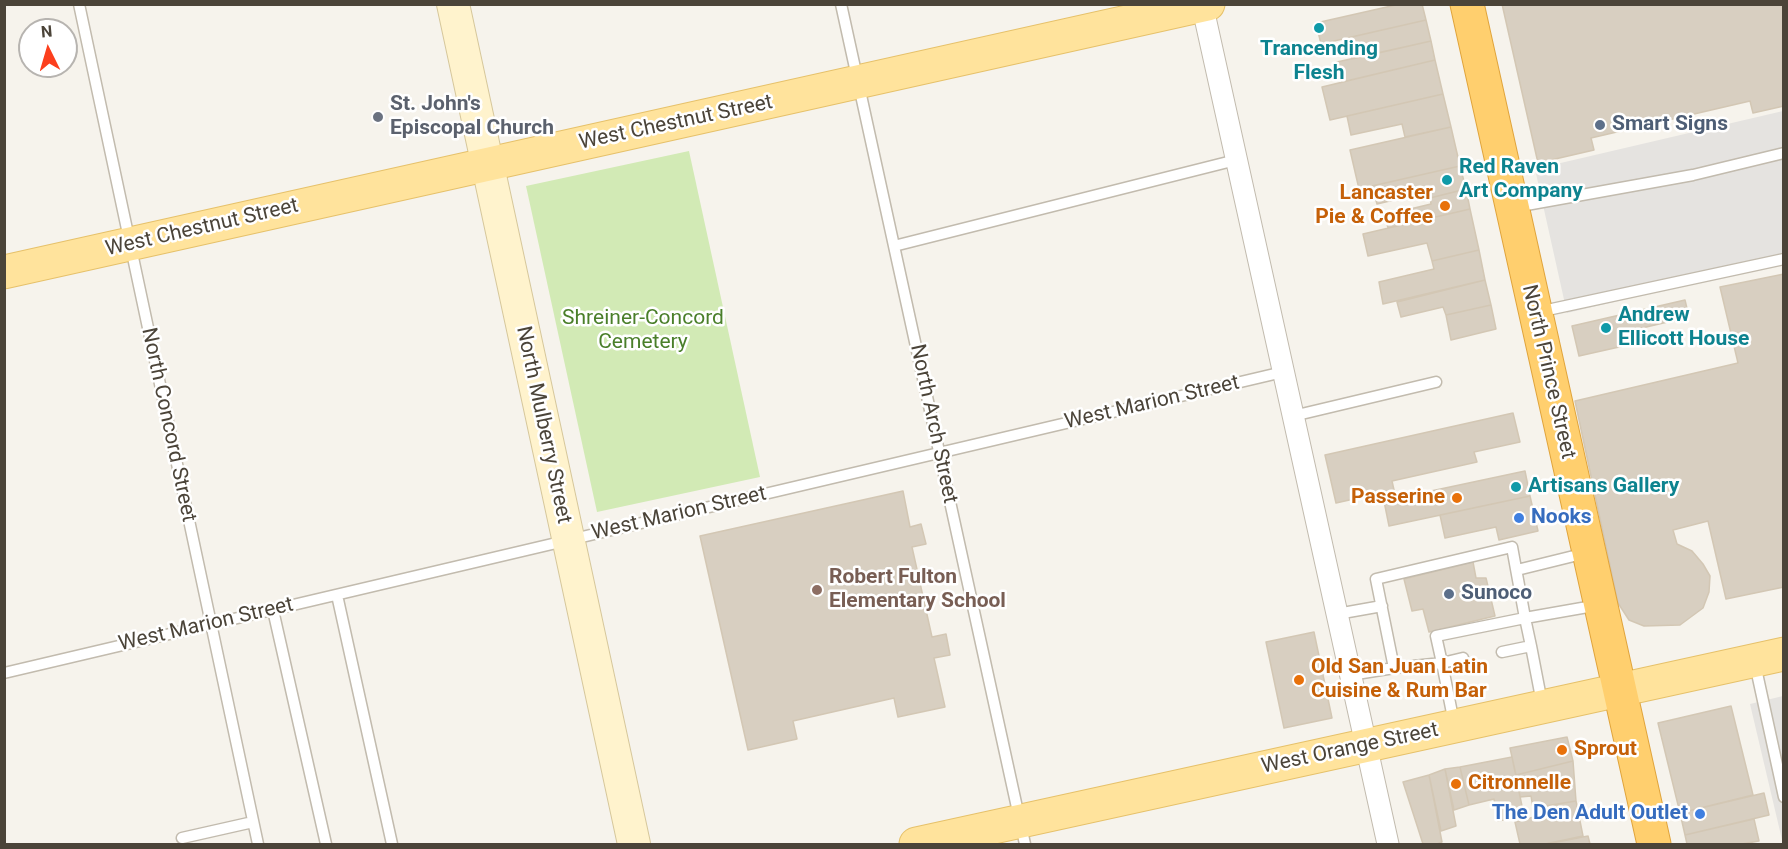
<!DOCTYPE html>
<style>
body{margin:0}
#map{position:relative;width:1788px;height:849px;overflow:hidden;background:#f6f3ec;font-family:Roboto,sans-serif}
canvas{display:block}
.frame{position:absolute;inset:0;border:6px solid #4b4439;pointer-events:none}
.north{position:absolute;left:18px;top:18px;width:60px;height:60px;box-sizing:border-box;background:#fff;border:2px solid #b7b4b0;border-radius:50%;rotate:355deg;font-size:16px;font-weight:700;line-height:24px;text-align:center;color:#4b4439}
.north::after{content:'';display:block;margin:auto;width:21px;height:27px;background:#fc3f1d;clip-path:polygon(50% 0,100% 100%,50% 72%,0 100%)}
</style>
<div id="map">
<canvas width="1788" height="849"></canvas>
<div class="frame"></div>
<div class="north">N</div>
</div>
<script>
const g = document.querySelector('canvas').getContext('2d');
g.lineJoin = 'round';
function paint(path, color) { g.fillStyle = color; g.fill(path, 'evenodd'); }
const poly = rows => new Path2D(rows.map(r => 'M' + r).join(''));
function trace(path, color, width, dash) { g.strokeStyle = color; g.lineWidth = width; g.lineCap = dash ? 'butt' : 'round'; g.setLineDash(dash || []); g.stroke(path); }
function label(font, color, halo, rows, align = 'center') {
  g.font = font + ' Roboto,sans-serif'; g.lineWidth = 5; g.setLineDash([]); g.textBaseline = 'middle'; g.strokeStyle = halo; g.fillStyle = color; for (const [text, x, y, turn = 0] of rows) {
    g.save(); g.translate(x, y); g.rotate((+turn || 0) * Math.PI / 180); g.textAlign = isNaN(turn) ? turn : align; if (halo) g.strokeText(text, 0, 0); g.fillText(text, 0, 0); g.restore();
  }
}
paint(poly([
 [689,151,760,477,597,512,526,186]
]), '#d2eab5');
paint(poly([
 [1783,111,1783,262,1567,313,1535,169],
 [1783,696,1783,844,1750,704]
]), '#e5e3e0');
const building = poly([
 [1400,4,1422,4,1426,20,1321,44,1316,23,1400,4],
 [1502,4,1784,4,1784,106,1753,113,1750,101,1591,138,1594,150,1538,163,1502,4],
 [1426,20,1431,41,1352,59,1347,38,1426,20],
 [1431,41,1435,60,1342,82,1337,62,1431,41],
 [1435,60,1443,94,1330,120,1322,87,1435,60],
 [1443,94,1451,127,1405,137,1402,124,1351,135,1347,116,1443,94],
 [1451,127,1460,166,1359,189,1350,150,1451,127],
 [1460,166,1466,189,1430,198,1428,192,1377,204,1372,186,1460,166],
 [1466,189,1470,209,1388,228,1385,215,1431,204,1430,198,1466,189],
 [1470,209,1479,250,1432,261,1427,243,1368,256,1363,234,1470,209],
 [1479,250,1485,280,1383,304,1379,282,1434,269,1432,261,1479,250],
 [1784,274,1784,587,1726,599,1708,521,1673,530,1677,544,1692,551,1703,564,1710,576,1709,592,1703,608,1680,625,1644,626,1629,620,1618,603,1575,401,1738,363,1720,287,1784,274],
 [1485,280,1491,305,1446,315,1443,307,1401,317,1397,302,1485,280],
 [1685,300,1689,317,1625,332,1628,345,1579,356,1572,326,1685,300],
 [1491,305,1496,329,1451,340,1446,315,1491,305],
 [1513,413,1520,442,1474,452,1477,462,1392,481,1394,490,1336,503,1325,455,1513,413],
 [1525,471,1530,496,1389,526,1384,501,1525,471],
 [903,491,910,527,921,524,926,544,912,547,932,637,946,634,950,655,934,658,945,707,898,717,894,698,793,721,797,739,748,750,700,536,903,491],
 [1530,496,1538,531,1499,540,1496,527,1445,538,1440,515,1530,496],
 [1473,562,1476,578,1486,578,1495,616,1429,632,1423,609,1412,611,1404,579,1473,562],
 [1314,632,1332,718,1284,728,1266,642,1314,632],
 [1731,706,1753,795,1680,813,1658,723,1731,706],
 [1567,737,1573,761,1516,775,1510,748,1567,737],
 [1512,757,1524,816,1498,821,1494,799,1469,805,1460,767,1512,757],
 [1573,761,1576,801,1533,808,1531,796,1520,797,1516,775,1573,761],
 [1460,767,1469,805,1454,810,1445,769,1460,767],
 [1445,769,1456,826,1441,831,1429,775,1445,769],
 [1429,775,1442,842,1437,844,1423,844,1403,782,1429,775],
 [1764,793,1769,815,1685,835,1680,813,1764,793],
 [1576,801,1583,836,1545,844,1520,844,1515,822,1534,817,1533,808,1576,801],
 [1754,819,1759,841,1742,844,1687,844,1685,835,1754,819],
 [1588,836,1590,844,1547,844,1588,836]
]);
paint(building, '#d8cfc1');
trace(building, '#d3c7b4', 1.5);
const lane = poly([
 [79,4,258,844],
 [841,4,1025,844],
 [1515,207,1693,175,1784,153],
 [894,246,1236,160],
 [1538,312,1784,259],
 [1293,416,1436,382],
 [1517,570,1586,553],
 [337,595,392,844],
 [273,610,326,844],
 [1337,614,1382,606],
 [1531,646,1525,618,1436,636,1442,663,1394,668,1376,579,1512,547,1525,618,1599,605],
 [1502,652,1531,646,1542,703],
 [1755,664,1784,797],
 [4,673,1283,372],
 [1350,675,1394,668],
 [1454,723,1442,663,1463,658],
 [182,838,253,822]
]);
const street = poly([
 [1202,4,1388,844]
]);
const secondary = poly([
 [453,4,634,844]
]);
const primary = poly([
 [4,272,1208,4],
 [916,844,1784,654]
]);
const highway = poly([
 [1467,4,1654,844]
]);
trace(lane, '#c2bbae', 13);
trace(street, '#c2bbae', 23);
trace(secondary, '#d6c79b', 34);
trace(primary, '#e6c16a', 35);
trace(highway, '#e0a43c', 35);
trace(lane, '#fff', 10);
trace(street, '#fff', 21);
trace(secondary, '#fff3cd', 32);
trace(primary, '#ffe39c', 33);
trace(highway, '#ffcf6e', 33);
for (const [x, y, r, color] of [
 [1319,28,6,"#0f9aa8"],
 [378,117,6,"#6b7280"],
 [1600,125,6,"#5c6f8a"],
 [1447,180,6,"#0f9aa8"],
 [1445,206,6,"#e8710a"],
 [1606,328,6,"#0f9aa8"],
 [1516,487,6,"#0f9aa8"],
 [1457,498,6,"#e8710a"],
 [1519,518,6,"#3f7fe0"],
 [817,590,6,"#8d6e63"],
 [1449,594,6,"#5c6f8a"],
 [1299,680,6,"#e8710a"],
 [1562,750,6,"#e8710a"],
 [1456,784,6,"#e8710a"],
 [1700,814,6,"#3f7fe0"]
]) { const dot = new Path2D(); dot.arc(x, y, r, 0, 2 * Math.PI); g.fillStyle = color; g.fill(dot); trace(dot, '#fff', 2); }
label('bold 21px', '#0d838f', '#fff', [
 ["Trancending",1319,50,"center"],
 ["Flesh",1319,74,"center"],
 ["Red Raven",1459,168],
 ["Art Company",1459,192],
 ["Andrew",1618,316],
 ["Ellicott House",1618,340],
 ["Artisans Gallery",1528,487]
], 'left');
label('bold 21px', '#5b616d', '#fff', [
 ["St. John's",390,105],
 ["Episcopal Church",390,129]
], 'left');
label('21px', '#4b4439', '#fff', [
 ["West Chestnut Street",676,123,-12],
 ["West Chestnut Street",202,228,-13],
 ["North Prince Street",1548,372,77],
 ["West Marion Street",1152,403,-13],
 ["North Arch Street",933,424,78],
 ["North Concord Street",168,425,78],
 ["North Mulberry Street",543,425,78],
 ["West Marion Street",679,514,-13],
 ["West Marion Street",206,625,-13],
 ["West Orange Street",1350,749,-12]
]);
label('bold 21px', '#4e5e75', '#fff', [
 ["Smart Signs",1612,125],
 ["Sunoco",1461,594]
], 'left');
label('bold 21px', '#c56008', '#fff', [
 ["Lancaster",1433,194,"right"],
 ["Pie & Coffee",1433,218,"right"],
 ["Passerine",1445,498,"right"],
 ["Old San Juan Latin",1311,668],
 ["Cuisine & Rum Bar",1311,692],
 ["Sprout",1574,750],
 ["Citronnelle",1468,784]
], 'left');
label('21px', '#4a7f2a', '#fff', [
 ["Shreiner-Concord",643,319],
 ["Cemetery",643,343]
]);
label('bold 21px', '#366cbe', '#fff', [
 ["Nooks",1531,518],
 ["The Den Adult Outlet",1688,814,"right"]
], 'left');
label('bold 21px', '#785e54', '#fff', [
 ["Robert Fulton",829,578],
 ["Elementary School",829,602]
], 'left');
</script>
